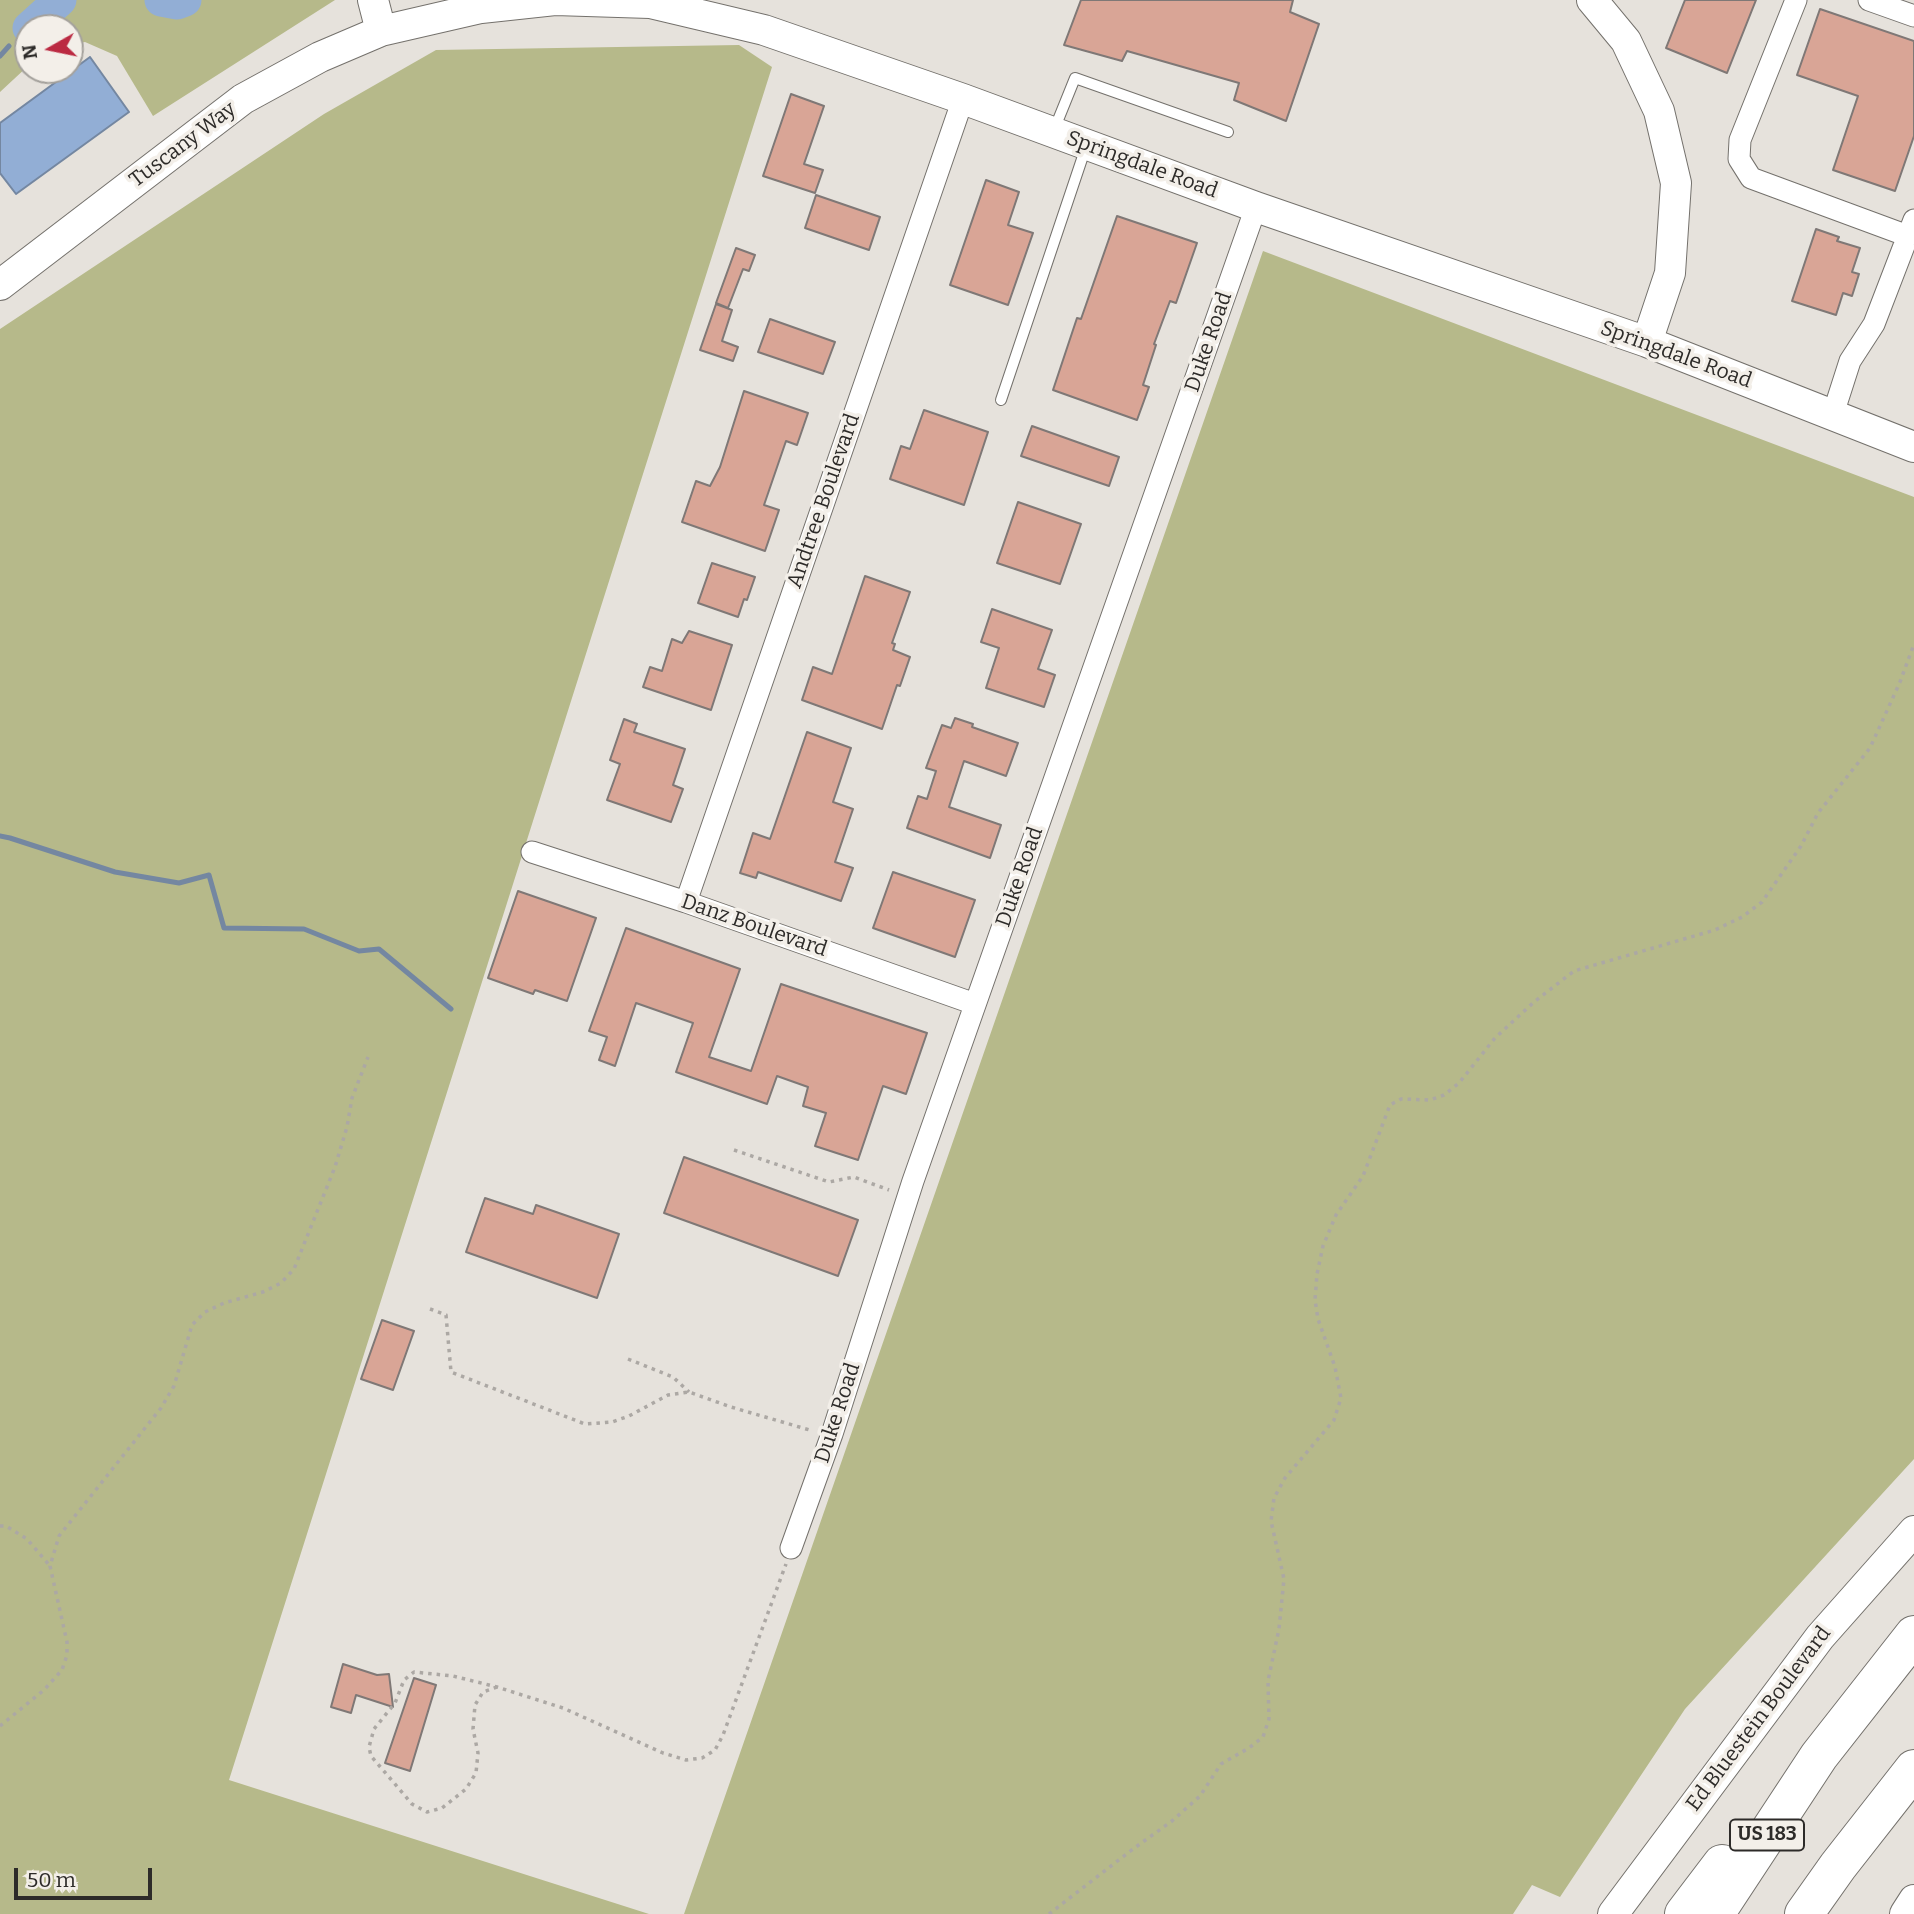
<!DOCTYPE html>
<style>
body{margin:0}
#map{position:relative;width:1914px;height:1914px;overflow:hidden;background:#e6e2dc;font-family:Bitter,serif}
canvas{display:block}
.north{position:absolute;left:14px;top:14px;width:70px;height:70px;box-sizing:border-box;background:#f3efe9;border:2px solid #a4a19c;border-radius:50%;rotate:261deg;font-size:19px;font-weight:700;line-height:28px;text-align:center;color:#2d2b29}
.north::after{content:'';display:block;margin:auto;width:24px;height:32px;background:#bb2a42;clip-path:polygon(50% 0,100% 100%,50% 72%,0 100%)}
.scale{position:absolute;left:14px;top:1868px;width:138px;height:32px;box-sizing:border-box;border:4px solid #2d2b29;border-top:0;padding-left:9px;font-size:21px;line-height:24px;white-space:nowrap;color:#2d2b29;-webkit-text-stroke:5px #f3efe9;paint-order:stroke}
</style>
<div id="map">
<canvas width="1914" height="1914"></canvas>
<div class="north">N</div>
<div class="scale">50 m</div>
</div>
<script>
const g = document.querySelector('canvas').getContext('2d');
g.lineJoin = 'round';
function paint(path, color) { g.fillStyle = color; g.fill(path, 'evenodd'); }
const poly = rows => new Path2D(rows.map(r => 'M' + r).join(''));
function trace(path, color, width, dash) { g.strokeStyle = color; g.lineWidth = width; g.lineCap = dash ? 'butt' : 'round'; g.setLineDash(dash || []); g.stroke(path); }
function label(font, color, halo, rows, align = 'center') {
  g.font = font + ' Bitter,serif'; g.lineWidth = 7; g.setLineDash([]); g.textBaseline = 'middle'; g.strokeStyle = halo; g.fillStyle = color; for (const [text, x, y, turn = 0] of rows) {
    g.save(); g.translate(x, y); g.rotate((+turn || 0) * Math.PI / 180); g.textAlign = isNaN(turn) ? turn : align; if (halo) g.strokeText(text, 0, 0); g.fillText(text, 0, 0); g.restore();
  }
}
paint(poly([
 [0,0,335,0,153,116,117,56,85,42,70,45,70,28,28,28,28,66,0,92],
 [739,45,772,67,229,1780,649,1914,0,1914,0,329,324,114,436,50],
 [1263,251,1914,497,1914,1459,1685,1709,1560,1897,1532,1885,1513,1914,684,1914]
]), '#b6b98a');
const water = poly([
 [90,57,129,112,16,194,0,173,0,123,90,57]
]);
paint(water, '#92aed5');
trace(water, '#7487a1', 2);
trace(poly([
 [0,56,9,46],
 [0,836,10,838,115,872,179,883,209,875,224,928,304,929,359,951,379,949,451,1009]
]), '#7487a1', 5);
trace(poly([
 [161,0,177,3,185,0],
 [29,28,60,0]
]), '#92aed5', 33);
const building = poly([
 [1081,0,1293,0,1290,12,1319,24,1286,121,1234,100,1239,83,1127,51,1122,61,1064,45,1081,0],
 [1685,0,1756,0,1727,73,1666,48,1685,0],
 [1820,9,1914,41,1914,136,1895,191,1833,170,1858,96,1797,75,1820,9],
 [791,94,824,106,804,164,823,170,815,193,763,176,791,94],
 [986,180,1019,192,1008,225,1033,233,1008,305,950,285,986,180],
 [816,195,880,217,869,250,805,228,816,195],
 [1117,216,1197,243,1176,303,1170,301,1154,344,1156,345,1143,385,1149,387,1137,420,1053,390,1077,318,1081,319,1117,216],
 [1816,229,1839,237,1837,241,1860,248,1852,272,1859,274,1852,296,1843,293,1836,315,1792,301,1816,229],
 [736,248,755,255,749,271,743,269,728,308,716,303,736,248],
 [716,304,732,310,722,341,738,347,733,361,700,350,716,304],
 [770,319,835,342,823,374,758,352,770,319],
 [744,391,808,413,797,445,786,441,764,505,779,510,765,551,682,522,696,481,710,486,720,467,744,391],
 [924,410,988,432,964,505,890,479,901,446,910,449,924,410],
 [1032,426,1119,457,1109,486,1021,456,1032,426],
 [1018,502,1081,524,1060,584,997,563,1018,502],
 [712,563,755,577,747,600,744,599,738,617,698,603,712,563],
 [865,576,910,592,892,643,895,644,893,650,910,657,900,686,897,685,882,729,802,700,813,667,832,674,865,576],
 [992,609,1052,630,1038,669,1055,675,1044,707,986,688,999,648,981,642,992,609],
 [689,631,732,645,711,710,643,687,650,667,662,671,672,639,682,643,689,631],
 [955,718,973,724,972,727,1018,743,1006,776,964,761,949,807,1001,825,990,858,907,828,918,796,927,799,936,771,926,768,942,725,951,728,955,718],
 [624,719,637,724,634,732,685,749,673,785,683,789,671,822,607,800,620,764,610,760,624,719],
 [807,732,851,748,833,802,853,809,835,862,853,868,841,901,758,872,756,878,740,873,753,833,770,839,807,732],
 [893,872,975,900,955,957,873,928,893,872],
 [518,891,596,918,567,1001,535,990,533,994,488,978,518,891],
 [626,928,740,969,709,1057,751,1071,781,984,927,1033,906,1094,883,1086,858,1160,815,1146,826,1113,803,1106,808,1087,777,1076,767,1104,676,1072,693,1023,636,1003,615,1066,599,1060,607,1037,589,1031,626,928],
 [684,1157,858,1220,838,1276,664,1213,684,1157],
 [485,1198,533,1214,536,1205,619,1234,597,1298,466,1252,485,1198],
 [382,1320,414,1331,393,1390,361,1379,382,1320],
 [343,1664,377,1675,389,1674,393,1707,356,1695,351,1713,331,1707,343,1664],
 [414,1678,436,1685,410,1771,385,1763,414,1678]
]);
paint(building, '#d9a596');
trace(building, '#7f7876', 2);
const lane = poly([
 [1054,130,1075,78,1228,132],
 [1001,400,1086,147]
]);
const street = poly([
 [1796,0,1740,140,1739,159,1751,178,1908,236],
 [1869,0,1914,16],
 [1833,414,1850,361,1874,324,1914,220],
 [532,852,686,902,975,1004],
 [686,902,963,99],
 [791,1548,832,1434,913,1181,1256,207]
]);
const secondary = poly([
 [373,0,381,31],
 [1592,0,1626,41,1659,111,1676,183,1670,273,1647,342],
 [0,285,243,99,320,57,381,31,481,8,555,0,650,3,764,30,963,99,1256,207,1647,342,1914,447],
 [1613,1914,1820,1637,1914,1531],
 [1905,1914,1914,1900]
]);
const highway = poly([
 [1684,1914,1722,1864],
 [1715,1914,1819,1756,1914,1635],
 [1804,1914,1838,1866,1914,1769]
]);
trace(lane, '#74716c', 12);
trace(street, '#74716c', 23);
trace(secondary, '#74716c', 32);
trace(highway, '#74716c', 40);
trace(poly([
 [734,1150,829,1182,854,1177,889,1190],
 [430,1309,446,1315,451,1372,585,1424,612,1422,629,1416,668,1395,689,1392,731,1407,813,1431],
 [628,1359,673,1377,689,1392],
 [0,1526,6,1526,27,1539,50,1566],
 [497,1687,483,1692,475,1705,473,1729,478,1753,476,1773,466,1789,442,1808,427,1812,412,1804,371,1756,369,1747,374,1729,395,1703,404,1680,414,1672,453,1676,497,1687,563,1708,663,1753,686,1760,702,1758,715,1750,723,1735,786,1564],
 [0,1726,44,1690,62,1670,67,1655,67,1642,50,1566,59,1536,161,1408,174,1386,192,1325,205,1312,224,1303,263,1292,281,1283,294,1269,335,1167,347,1127,352,1098,368,1057],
 [1049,1914,1133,1849,1172,1821,1200,1796,1221,1764,1249,1748,1263,1737,1269,1719,1268,1681,1279,1629,1284,1579,1271,1521,1274,1498,1285,1478,1334,1420,1341,1398,1335,1367,1318,1319,1315,1300,1317,1274,1323,1246,1336,1215,1363,1176,1390,1105,1401,1099,1430,1100,1444,1095,1459,1083,1495,1038,1534,1002,1574,971,1715,930,1742,917,1762,902,1801,846,1818,813,1870,748,1900,682,1914,644]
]), '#aca8a4', 3.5, [3.5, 5]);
trace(lane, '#fff', 10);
trace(street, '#fff', 21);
trace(secondary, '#fff', 30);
trace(highway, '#fff', 38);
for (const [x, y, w] of [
 [1767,1835,74]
]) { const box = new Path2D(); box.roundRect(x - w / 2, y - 15.5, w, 31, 5); g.fillStyle = '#f3efe9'; g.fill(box); trace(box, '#2d2b29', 2); }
label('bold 19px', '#2d2b29', null, [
 ["US 183",1767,1835]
]);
label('21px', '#2d2b29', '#f3efe9', [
 ["Tuscany Way",183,145,-37],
 ["Springdale Road",1142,165,20],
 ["Duke Road",1209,342,-71],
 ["Springdale Road",1676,355,20],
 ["Andtree Boulevard",824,501,-71],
 ["Duke Road",1020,877,-71],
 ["Danz Boulevard",754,926,19],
 ["Duke Road",838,1413,-72],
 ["Ed Bluestein Boulevard",1759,1719,-53]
]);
</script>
